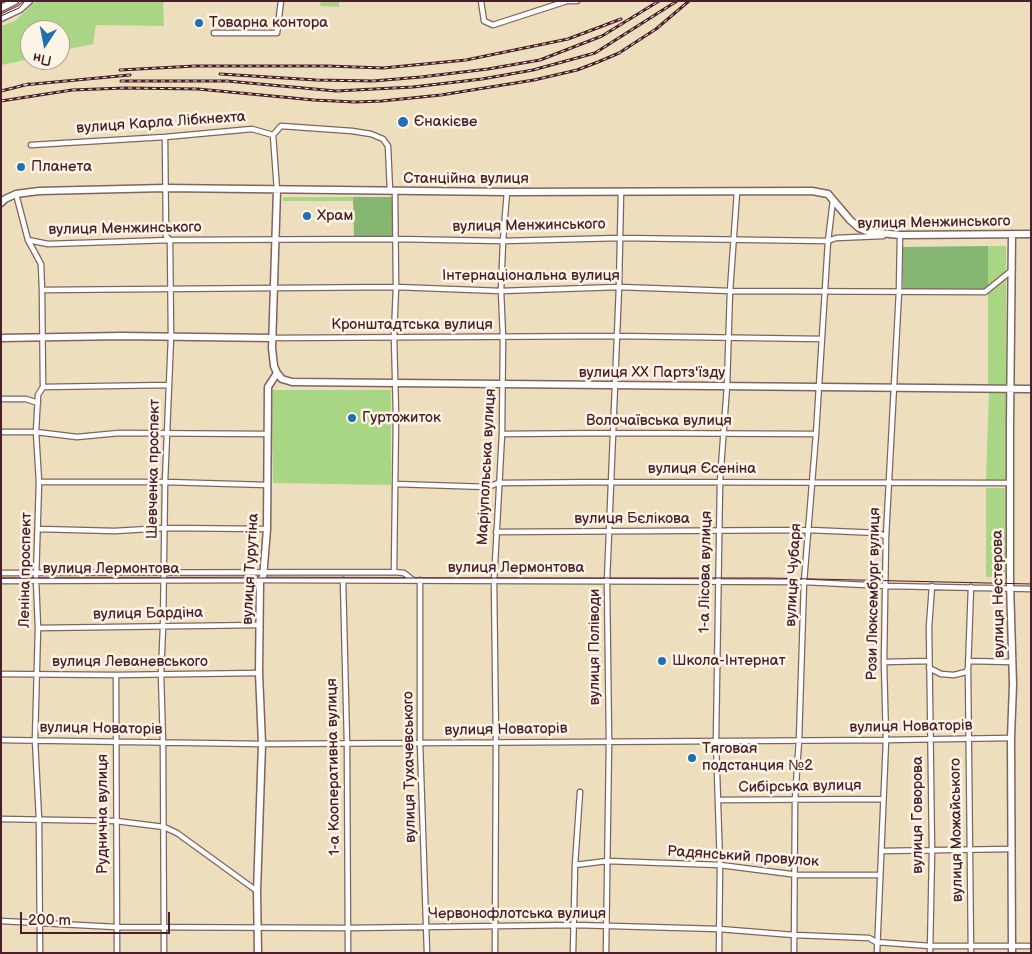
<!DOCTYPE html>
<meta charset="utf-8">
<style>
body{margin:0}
#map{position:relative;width:1032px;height:954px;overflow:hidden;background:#eddfbd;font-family:"Balsamiq Sans",sans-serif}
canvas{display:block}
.frame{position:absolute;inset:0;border:2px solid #4a1f2b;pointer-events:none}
.north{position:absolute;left:20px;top:20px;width:50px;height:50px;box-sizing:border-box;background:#fcf5e5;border:1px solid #b59f9b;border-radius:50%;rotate:191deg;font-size:14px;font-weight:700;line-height:20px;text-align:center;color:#4a1f2b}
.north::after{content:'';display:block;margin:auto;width:18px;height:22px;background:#1f6fb2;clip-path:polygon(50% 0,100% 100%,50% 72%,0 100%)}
.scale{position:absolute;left:20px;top:912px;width:150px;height:22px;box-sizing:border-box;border:2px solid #4a1f2b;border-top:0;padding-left:6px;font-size:15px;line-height:18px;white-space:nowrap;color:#4a1f2b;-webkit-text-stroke:4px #fcf5e5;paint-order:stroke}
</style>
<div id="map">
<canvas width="1032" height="954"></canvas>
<div class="frame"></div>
<div class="north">Пн</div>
<div class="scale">200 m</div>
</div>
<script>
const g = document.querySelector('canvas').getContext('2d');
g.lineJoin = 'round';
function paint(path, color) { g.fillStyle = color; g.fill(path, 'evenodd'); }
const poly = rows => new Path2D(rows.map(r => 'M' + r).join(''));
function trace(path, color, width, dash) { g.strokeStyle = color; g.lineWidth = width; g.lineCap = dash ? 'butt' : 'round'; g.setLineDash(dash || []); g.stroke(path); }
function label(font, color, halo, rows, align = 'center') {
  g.font = font + ' "Balsamiq Sans",sans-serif'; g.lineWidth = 5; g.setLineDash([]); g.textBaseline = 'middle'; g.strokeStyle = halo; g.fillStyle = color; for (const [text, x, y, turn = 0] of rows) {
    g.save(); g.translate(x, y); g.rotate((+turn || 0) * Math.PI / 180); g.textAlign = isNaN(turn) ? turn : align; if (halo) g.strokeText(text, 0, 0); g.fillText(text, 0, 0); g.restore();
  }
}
paint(poly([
 [36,1,163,1,164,26,96,25,93,44,60,51,60,30,30,30,30,59,1,65,1,26,15,21],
 [321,1,339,1,339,7,320,6],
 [283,197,353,197,353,201,283,201],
 [988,246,1006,246,1006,384,988,384],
 [271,390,391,390,391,485,273,483],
 [989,393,1007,393,1008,480,986,480],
 [986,488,1007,488,1007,576,986,577]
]), '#a8d684');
paint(poly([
 [353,197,392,197,392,236,354,236],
 [988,246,988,289,903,290,902,247]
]), '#86b772');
const street = poly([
 [481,1,484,21,493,25,567,1],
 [568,1,577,1],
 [214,33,277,33,281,1],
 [273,135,277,190],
 [31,145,165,137,252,129,273,135,281,126,352,131,371,134,383,139,388,146,390,191],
 [395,191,396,287,394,336,396,415,394,572,404,573,413,580],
 [16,194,28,240,41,264,42,290,43,387,38,395,36,432,39,482,36,579,38,628,35,740,39,819,40,953],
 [28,240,48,244,170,240,395,239,503,241,620,238,828,241,836,238,883,236],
 [42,290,396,287,501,291,619,287,730,291,985,292,1011,271],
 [272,338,616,336,822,339],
 [43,387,169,385],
 [1,399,26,399,38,403],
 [1,432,36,432,77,437,119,433,268,434],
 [502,434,613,433,816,434],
 [39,482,165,482,267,485],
 [395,484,488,487,498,483,611,482,1010,483],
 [38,529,115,531,165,528,267,529],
 [496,532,809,530,879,533,886,537],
 [1,573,394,572],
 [343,580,347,743,348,953],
 [420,580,420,743,427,953],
 [1,581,260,580,804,582,887,586,1031,589],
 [971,587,968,670,971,953],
 [38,628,260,625],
 [968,661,1012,662],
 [884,662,929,661],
 [929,668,941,674,954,675,966,672,967,670],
 [1,674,116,675,259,673],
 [116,675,117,953],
 [1,740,262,744,420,743,886,740,1011,738],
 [718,800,883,799],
 [1,819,116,821,164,827,177,833,257,891],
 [881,851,1012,849],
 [575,865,607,861,720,865,798,875,880,875],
 [1,921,116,927,348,928,575,925,719,929,794,935,869,938,876,942,930,946,1031,946],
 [164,953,163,742,161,674,163,627,165,482,171,337,170,240,166,236,165,137],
 [495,953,496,742,494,582,502,434,503,337,501,291,503,241,507,192],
 [573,953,575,865,580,792],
 [606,953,609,742,607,581,619,287,621,192],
 [719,953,720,865,716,741,720,481,727,386,730,291,737,192],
 [794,953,795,800,799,740,804,582,816,434,828,241,833,200],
 [877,953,886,740,884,662,886,537,899,291,900,235,898,235],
 [930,953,932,851,929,627,932,586]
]);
const secondary = poly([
 [1,8,15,1],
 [1,18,20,9,29,1],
 [277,190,272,348,274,366,277,373,282,379,292,382,1031,389],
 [1,203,5,199,16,194,39,191,165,188,507,192,812,191,828,194,850,220,859,228,869,232,900,235,1031,234],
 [1012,234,1010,423,1010,583,1013,684,1011,738,1012,953],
 [1,338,122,336,272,338],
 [258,953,257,891,262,744,259,673,260,580,263,578,267,529,268,387,277,373]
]);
trace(street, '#83625e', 7);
trace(secondary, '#83625e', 9);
trace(street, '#fff', 4.5);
trace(secondary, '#fff', 6);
trace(poly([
 [1,16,19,8,25,1],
 [1,578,770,578,1031,584]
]), '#4a1f2b', 1);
const rail = poly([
 [120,70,195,66,328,66,383,68,466,60,568,39,621,19],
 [220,74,316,80,373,81,421,77,488,69,540,60,602,36,659,1],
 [121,81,227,81,336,91,413,87,482,79,533,70,595,53,677,1],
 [23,85,130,75],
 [1,91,29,84],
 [1,101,72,90,125,88,198,89,314,100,355,102,382,101,441,95,534,80,577,70,598,62,619,53,656,29,689,1]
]);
trace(rail, '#4a1f2b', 3);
trace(rail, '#fcf5e5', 1, [4]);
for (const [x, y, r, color] of [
 [199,23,5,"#1f6fb2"],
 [403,122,6,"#1f6fb2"],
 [21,167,5,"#1f6fb2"],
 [307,216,5,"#1f6fb2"],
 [352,418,5,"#1f6fb2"],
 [662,661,5,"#1f6fb2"],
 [692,758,5,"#1f6fb2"]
]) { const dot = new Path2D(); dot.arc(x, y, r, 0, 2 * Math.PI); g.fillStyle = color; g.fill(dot); trace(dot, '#fcf5e5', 2); }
label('15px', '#4a1f2b', '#fcf5e5', [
 ["Товарна контора",209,23],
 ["Єнакієве",414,122],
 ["Планета",31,167],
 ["Храм",317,216],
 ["Гуртожиток",362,418],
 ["Школа-Інтернат",672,661],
 ["Тяговая",702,749],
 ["подстанция №2",702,766]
], 'left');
label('15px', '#4a1f2b', '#fcf5e5', [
 ["вулиця Карла Лібкнехта",161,123,-4],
 ["Станційна вулиця",466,179],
 ["вулиця Менжинського",934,223,-1],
 ["вулиця Менжинського",529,226,-1],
 ["вулиця Менжинського",125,229,-1],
 ["Інтернаціональна вулиця",531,276],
 ["Кронштадтська вулиця",412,325],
 ["вулиця XX Партз'їзду",652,373],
 ["Волочаївська вулиця",659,421],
 ["Маріупольська вулиця",487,467,-87],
 ["Шевченка проспект",154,469,-89],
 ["вулиця Єсеніна",702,469],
 ["вулиця Бєлікова",632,519],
 ["вулиця Лермонтова",516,568],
 ["вулиця Лермонтова",111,569],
 ["вулиця Турутіна",251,569,-87],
 ["Леніна проспект",26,570,-89],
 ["1-а Лісова вулиця",706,572,-89],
 ["вулиця Чубаря",794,575,-87],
 ["Рози Люксембург вулиця",874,594,-89],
 ["вулиця Нестерова",999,594,-91],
 ["вулиця Бардіна",148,614,-1],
 ["вулиця Поліводи",595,647,-90],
 ["вулиця Леваневського",130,662],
 ["вулиця Новаторів",911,727,-1],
 ["вулиця Новаторів",101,729,1],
 ["вулиця Новаторів",506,730,-1],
 ["1-а Кооперативна вулиця",334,767,-91],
 ["вулиця Тухачевського",410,767,-91],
 ["Сибірська вулиця",800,787,-1],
 ["Руднична вулиця",103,814,-90],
 ["вулиця Говорова",918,815,-90],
 ["вулиця Можайського",957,830,-91],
 ["Радянський провулок",743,857,4],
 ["Червонофлотська вулиця",517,914]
]);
</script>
